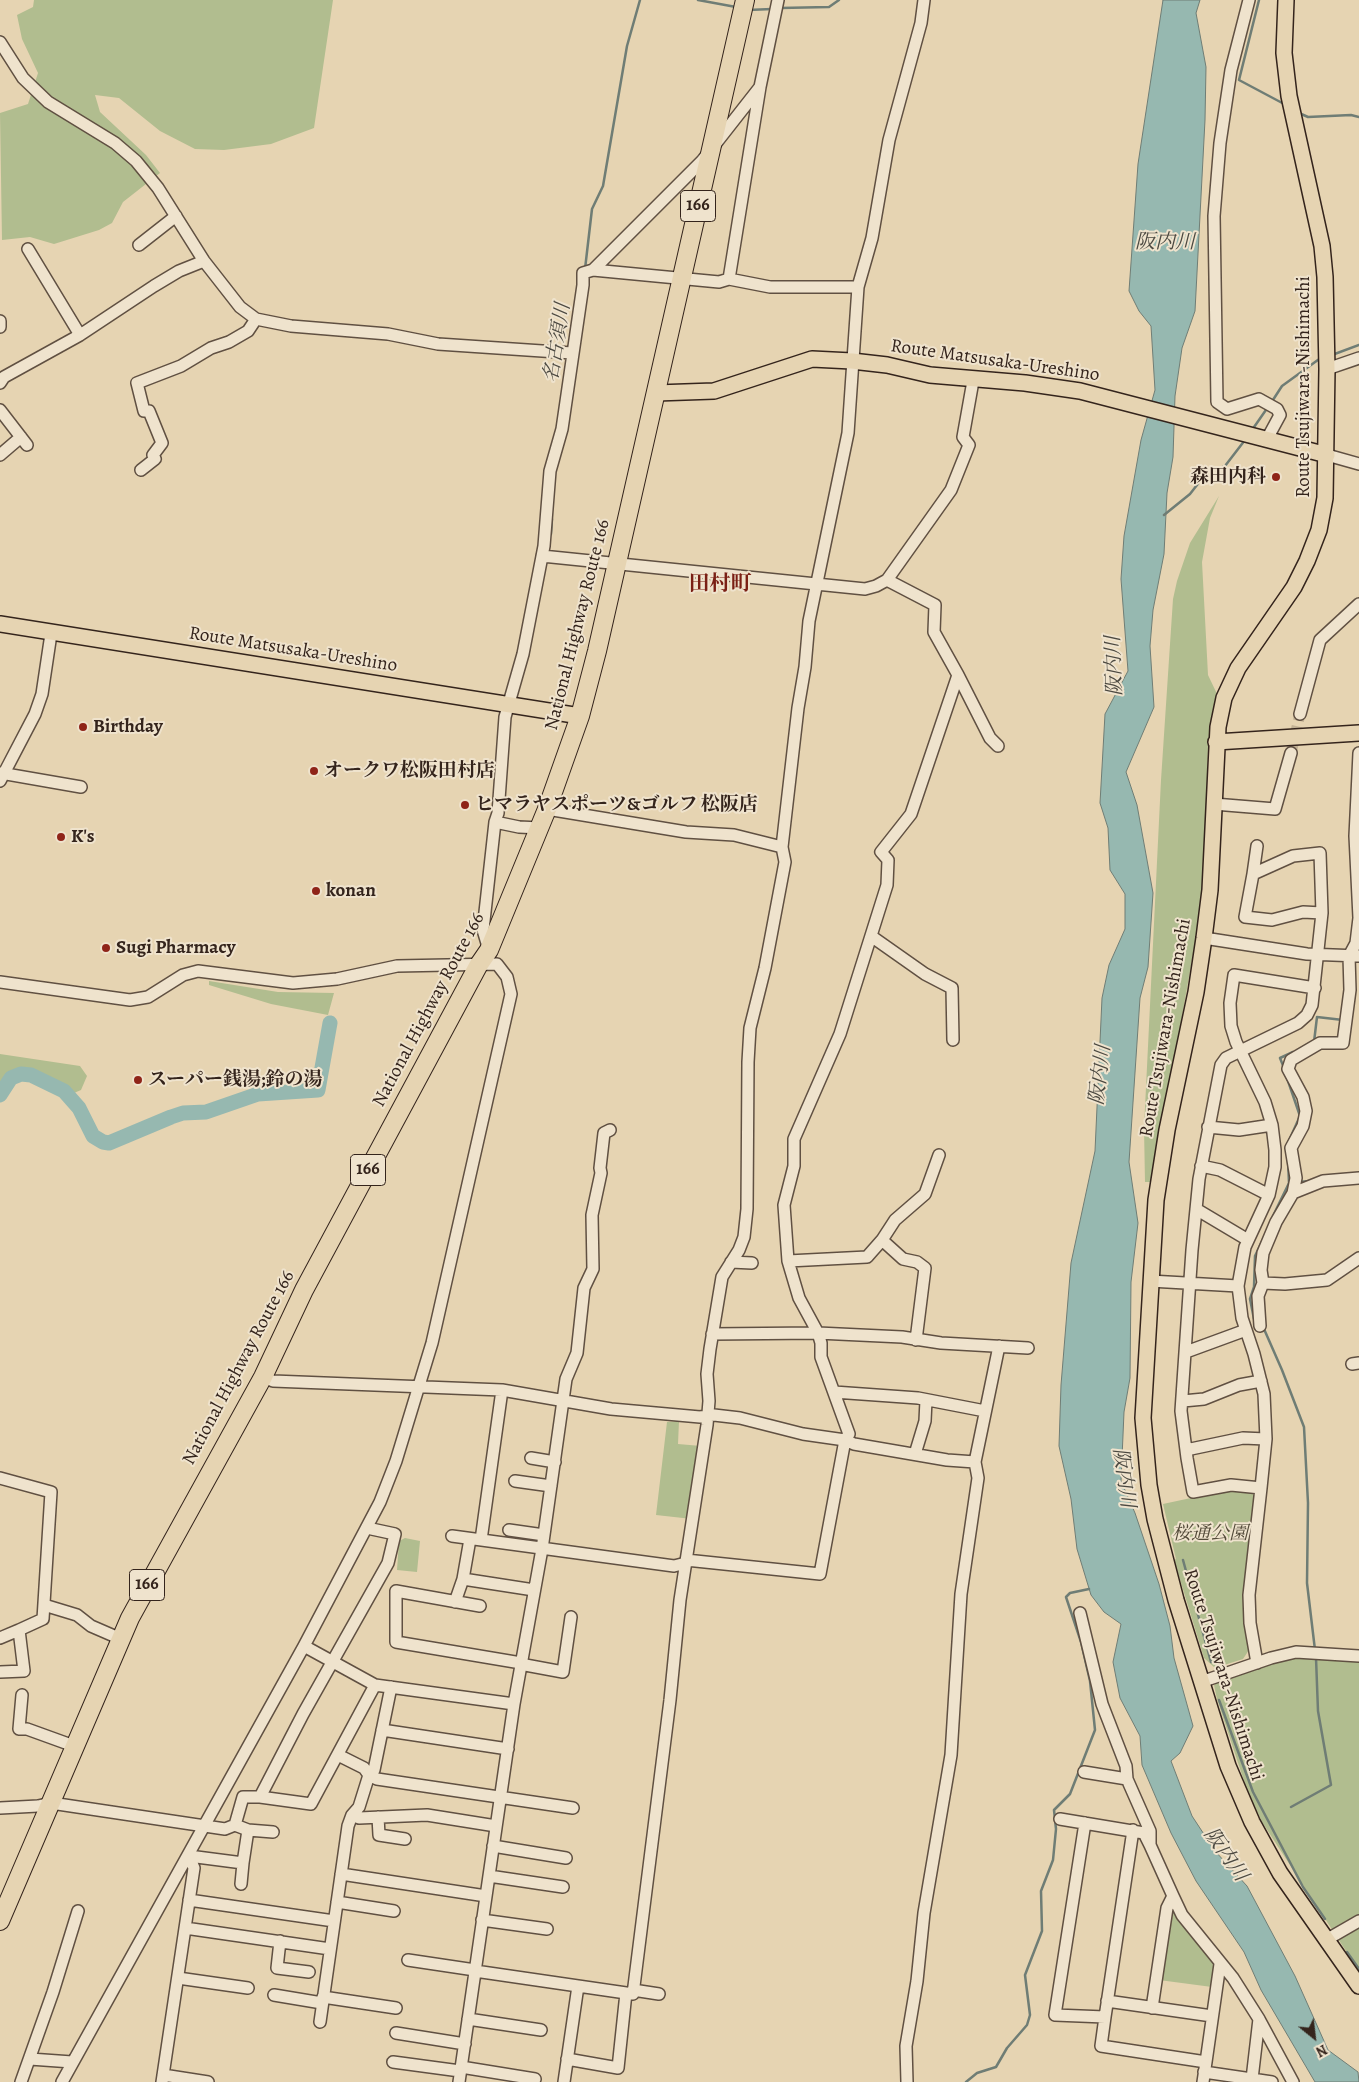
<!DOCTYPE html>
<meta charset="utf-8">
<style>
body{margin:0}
#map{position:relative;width:1359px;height:2082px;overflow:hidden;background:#e6d4b2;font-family:Alegreya,serif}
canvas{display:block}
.north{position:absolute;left:1289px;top:2012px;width:50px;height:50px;-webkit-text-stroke:4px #efe3cd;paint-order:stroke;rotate:151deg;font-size:14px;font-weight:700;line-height:20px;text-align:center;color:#34241c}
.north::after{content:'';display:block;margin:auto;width:18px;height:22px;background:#34241c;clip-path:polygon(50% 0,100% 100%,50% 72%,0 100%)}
</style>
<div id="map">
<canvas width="1359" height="2082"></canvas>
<div class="north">N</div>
</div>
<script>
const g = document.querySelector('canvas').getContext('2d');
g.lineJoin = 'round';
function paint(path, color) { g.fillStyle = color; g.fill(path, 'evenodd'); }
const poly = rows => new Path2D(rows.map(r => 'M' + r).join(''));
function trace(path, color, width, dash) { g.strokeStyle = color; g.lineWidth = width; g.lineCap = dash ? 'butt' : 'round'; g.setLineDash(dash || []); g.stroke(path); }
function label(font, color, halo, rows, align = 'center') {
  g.font = font + ' Alegreya,"Noto Serif JP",serif'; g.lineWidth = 4; g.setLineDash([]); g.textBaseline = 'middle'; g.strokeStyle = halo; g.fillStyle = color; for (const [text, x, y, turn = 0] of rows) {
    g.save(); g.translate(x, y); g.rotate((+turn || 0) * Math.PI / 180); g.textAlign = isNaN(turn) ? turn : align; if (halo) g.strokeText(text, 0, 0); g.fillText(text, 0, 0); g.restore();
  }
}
paint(poly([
 [34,0,333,0,314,128,271,144,224,150,195,149,160,131,119,98,95,95,100,112,146,155,160,173,123,202,112,223,99,230,54,244,30,237,2,240,0,113,28,104,38,73,22,39,17,15,33,7],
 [1219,496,1210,518,1202,562,1208,675,1218,696,1213,712,1208,746,1206,826,1200,914,1153,1182,1145,1182,1144,1128,1161,780,1173,599,1177,581,1190,543],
 [209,981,278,992,334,993,328,1015,271,1004,209,985],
 [0,1054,80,1066,87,1076,81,1090,74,1093,36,1070,17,1069,9,1073,0,1083],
 [679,1421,678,1444,701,1446,692,1519,656,1515,667,1422],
 [1228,1490,1251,1490,1255,1495,1244,1593,1249,1650,1243,1659,1215,1668,1204,1658,1174,1560,1176,1559,1163,1504],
 [405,1538,420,1541,417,1572,397,1570,399,1541],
 [1300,1658,1359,1662,1359,1971,1262,1822,1247,1790,1217,1699,1214,1685,1219,1682,1282,1660],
 [1175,1911,1215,1966,1212,1987,1159,1980,1169,1912]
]), '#b1bd8f');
const water = poly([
 [1163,0,1200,0,1196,13,1206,67,1205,120,1195,311,1182,348,1175,396,1173,457,1167,493,1164,554,1153,610,1150,646,1154,707,1126,772,1137,805,1153,893,1148,967,1140,998,1129,1162,1138,1223,1131,1282,1130,1378,1124,1412,1121,1481,1135,1513,1159,1584,1170,1626,1174,1658,1193,1726,1180,1753,1171,1761,1192,1816,1215,1851,1247,1886,1295,1976,1328,2050,1358,2072,1359,2082,1315,2082,1261,1990,1244,1952,1196,1881,1171,1833,1142,1765,1140,1736,1120,1698,1113,1662,1121,1624,1104,1612,1091,1595,1077,1549,1071,1499,1059,1446,1061,1385,1071,1263,1095,1151,1102,998,1109,965,1125,929,1125,894,1110,870,1108,828,1100,803,1105,714,1128,671,1121,579,1124,536,1141,440,1155,390,1151,326,1139,311,1129,291,1138,164,1163,0]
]);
paint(water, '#96b8b0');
trace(water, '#6f7d75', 1);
trace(poly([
 [698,0,736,7],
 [1259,0,1239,80,1286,105],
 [780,8,829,7,839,0],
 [748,10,772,9],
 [1299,113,1308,117,1351,115,1359,117],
 [585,269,592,209,603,186,627,46,640,0],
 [1332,355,1359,345],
 [1271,403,1282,386,1322,357],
 [1252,430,1268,407],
 [1164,515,1190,494,1204,476,1225,466,1245,440],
 [551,534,552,519],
 [528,656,530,645],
 [1314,1042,1317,1017,1343,1020],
 [1284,1068,1280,1058,1293,1052],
 [1287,1078,1300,1116,1287,1145],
 [1298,1182,1310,1181],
 [1273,1216,1289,1183,1288,1160],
 [1254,1319,1250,1299,1254,1287,1255,1256,1265,1235],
 [1262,1329,1264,1329,1282,1370,1304,1427,1308,1503,1307,1583,1315,1650],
 [1183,1560,1211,1662],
 [1219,1700,1253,1792,1303,1887,1325,1919],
 [1291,1807,1331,1785,1318,1711,1316,1658],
 [1347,1952,1359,1969],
 [966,2082,977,2073,996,2067,1007,2048,1027,2025,1030,2015,1025,1975,1042,1931,1041,1891,1053,1860,1056,1829,1054,1810,1070,1794,1095,1730,1090,1681,1081,1642,1066,1597,1070,1593,1089,1589]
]), '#6f7d75', 2.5);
trace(poly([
 [0,1095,11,1078,21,1074,31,1075,64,1091,79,1108,93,1136,103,1142,109,1143,171,1117,183,1113,206,1112,258,1094,318,1090,330,1023]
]), '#96b8b0', 15);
trace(poly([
 [1291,753,1300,714]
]), '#c2b194', 11, [11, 5.5]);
const minor = poly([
 [1249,0,1231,70,1220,143,1214,216,1217,402,1227,409,1259,399,1277,409,1280,415,1267,439],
 [0,42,23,78,48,102,115,143,136,161,158,188,204,261,240,307,256,319,291,326,388,334,438,344,572,353],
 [139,245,176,216],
 [28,249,80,335],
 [593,270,719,282,729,279,770,287,858,287],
 [729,279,760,87,778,0],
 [0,321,0,327],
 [1327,369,1359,358],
 [0,383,4,377,80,335,154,286,179,271,204,261],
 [0,410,27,445],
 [0,455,21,437],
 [1327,455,1359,464],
 [141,470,155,459,153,455,162,443,149,411,144,411,137,383,181,366,211,348,229,342,248,331,256,319],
 [542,556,865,589,876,586,887,580,951,490,969,445,963,437,973,381],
 [958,675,990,738,998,746],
 [1300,714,1320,640,1359,604],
 [1359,753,1355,836,1359,918,1356,943,1349,956,1350,990,1343,1043,1320,1043,1291,1060,1288,1069,1303,1097,1306,1111,1303,1126,1291,1148,1296,1178,1293,1193,1323,1181,1359,1178],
 [0,773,81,787],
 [0,781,35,714,42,694,51,634],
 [1214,804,1275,809,1291,753],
 [547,809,686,832,734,835,782,847],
 [495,822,519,827,540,828],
 [1253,874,1257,846],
 [871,936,925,974,952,988,953,1040],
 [1204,938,1307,954,1359,956],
 [489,950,483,930,495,822,498,813,505,717,523,654,544,546,550,471,562,429,583,285,583,273,593,270,702,161,760,87],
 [0,982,130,1000,148,997,183,975,198,971,293,983,337,979,397,966,497,964,507,977,511,994,432,1343,396,1461,380,1502,304,1646,62,2082],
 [1208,1127,1239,1130,1272,1125],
 [1201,1166,1220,1170,1269,1195],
 [1196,1209,1248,1240],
 [882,1240,895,1220,925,1194,939,1155],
 [788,1261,867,1257,882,1240,903,1259,917,1262,925,1268,916,1340],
 [731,1262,752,1263],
 [1150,1281,1238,1286],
 [1263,1283,1261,1270,1263,1253,1276,1222,1293,1193],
 [1260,1326,1258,1296,1263,1283,1285,1284,1327,1280,1359,1258],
 [712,1334,818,1333,902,1337,941,1343,1028,1348],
 [1186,1352,1246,1330],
 [1352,1364,1359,1363],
 [263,1377,273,1381,502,1390,611,1409,700,1417,714,1415,740,1418,803,1434,845,1440,854,1444,947,1460,975,1462,978,1478,961,1594,951,1755,924,1913,917,1981,906,2046,907,2082],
 [834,1392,918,1398,985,1411],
 [1183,1401,1204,1399,1239,1385,1261,1381],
 [1186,1450,1243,1438,1266,1439],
 [915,1454,925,1421,926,1400],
 [531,1458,555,1462],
 [975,1462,999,1346],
 [0,1478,51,1492,43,1619,19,1630],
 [515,1481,551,1486],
 [1261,1488,1266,1439,1264,1394,1254,1354,1242,1318,1238,1286,1245,1247,1269,1195,1275,1167,1275,1150,1272,1125,1265,1102,1236,1042,1231,1026,1230,1003,1234,975,1315,988],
 [509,1530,544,1535],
 [452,1536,674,1566,686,1563],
 [481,1540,502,1390],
 [686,1560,820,1574,845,1440,849,1434,821,1357,821,1343,818,1333,799,1298,788,1261,784,1205,794,1166,794,1139,840,1034,887,885,888,860,881,852,911,814,958,675,934,632,935,605,887,580],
 [463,1579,470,1539],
 [455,1602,463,1579,534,1590],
 [44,1605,77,1615,91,1626,121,1639],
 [480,1606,396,1591,396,1642,521,1663],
 [1080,1613,1102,1704,1126,1766,1127,1779,1150,1831,1150,1845,1173,1896,1182,1915,1233,1978,1259,2019,1293,2082],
 [0,1638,19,1630,24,1671,0,1672],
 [304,1646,375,1685,514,1704],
 [1257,1663,1250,1623,1249,1595,1261,1488,1231,1485,1193,1492,1187,1458,1181,1411,1192,1250,1199,1179,1221,1065,1226,1058,1298,1023,1307,1015,1312,1005,1322,913,1320,853,1293,856,1253,874,1245,917,1272,920,1303,912,1322,913],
 [520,1664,563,1672,571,1617],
 [1201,1682,1271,1658,1296,1652,1359,1656],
 [391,1687,374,1770,369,1775,377,1779,573,1808],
 [22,1695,19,1729,27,1729,74,1746],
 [382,1730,508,1749],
 [1084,1772,1127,1779],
 [260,1797,303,1714,388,1563,395,1534,367,1528],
 [0,1808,38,1806,51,1803,225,1829,235,1825,243,1797,260,1797,311,1804,375,1685],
 [352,1815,359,1818,427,1815,496,1826],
 [378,1817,379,1835,405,1839],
 [1060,1819,1144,1833,1150,1845],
 [1085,1823,1055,2015,1105,2017,1101,2046,1206,2062,1203,2082],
 [248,1830,273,1832],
 [493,1846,566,1858],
 [341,1874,486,1896],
 [489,1876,563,1887],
 [241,1884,243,1863],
 [189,1900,334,1921],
 [337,1902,394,1911],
 [482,1920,547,1929],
 [185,1928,330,1949],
 [1326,1940,1359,1921],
 [280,1941,277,1968,309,1972],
 [408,1960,475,1970],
 [475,1971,633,1994,670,1700,680,1600,707,1425,709,1401,707,1374,710,1349,722,1277,739,1250,744,1237,747,1209,748,1062,750,1028,765,968,785,862,782,847,798,708,805,667,809,621,848,433,858,287,872,238,889,140,921,23,924,0],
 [178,1978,248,1988],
 [633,1990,659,1994],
 [274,1995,322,2003],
 [323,1997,396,2008],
 [1107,2001,1212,2016],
 [1152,2008,1167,1908,1173,1896],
 [1105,2017,1133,1830],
 [468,2019,541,2030],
 [320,2022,348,1826,352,1815,359,1807,369,1775,364,1768,338,1755],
 [396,2033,465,2044],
 [30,2059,72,2062],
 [567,2059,618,2068,626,1993],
 [393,2062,460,2071],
 [1206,2062,1220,1964],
 [461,2067,535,2079],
 [1204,2072,1272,2082],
 [163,2075,208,2082],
 [1252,2079,1259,2019],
 [21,2082,53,1992,78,1911],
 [162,2082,194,1868,189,1856,243,1863,248,1830,235,1825],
 [459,2082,514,1704,542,1549,566,1379,577,1353,584,1288,593,1269,592,1215,601,1173,600,1168,604,1133,610,1130],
 [564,2082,578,1986]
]);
const major = poly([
 [1286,0,1284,53,1289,96,1322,246,1325,277,1327,369,1325,498,1319,530,1307,561,1294,587,1238,668,1224,698,1218,727,1210,890,1204,938,1196,992,1167,1130,1156,1200,1143,1418,1149,1485,1155,1519,1176,1600,1228,1766,1252,1822,1280,1873,1359,1986],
 [656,393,714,391,812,359,852,361,887,365,930,375,1025,383,1080,391,1327,455],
 [0,624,580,716],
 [1216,742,1359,733]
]);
const highway = poly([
 [0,1921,130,1618,263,1377,304,1290,478,966,489,950,547,809,580,716,597,651,745,0]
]);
trace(minor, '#605042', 14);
trace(major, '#34241c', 18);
trace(highway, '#34241c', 20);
trace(minor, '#efe3cd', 11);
trace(major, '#e6d4b2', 15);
trace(highway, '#e6d4b2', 18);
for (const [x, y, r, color] of [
 [1276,477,5,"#8f2418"],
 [83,727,5,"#8f2418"],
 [314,771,5,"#8f2418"],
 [465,805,5,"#8f2418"],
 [61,837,5,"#8f2418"],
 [316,891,5,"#8f2418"],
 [106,948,5,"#8f2418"],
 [138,1080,5,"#8f2418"]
]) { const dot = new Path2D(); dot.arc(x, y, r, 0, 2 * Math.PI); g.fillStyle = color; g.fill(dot); trace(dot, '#efe3cd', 2); }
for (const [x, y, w] of [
 [698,206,35],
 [368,1170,35],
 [147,1585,35]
]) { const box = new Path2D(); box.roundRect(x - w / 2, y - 15.5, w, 31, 4); g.fillStyle = '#efe3cd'; g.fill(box); trace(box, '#34241c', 1); }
label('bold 18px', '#34241c', null, [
 ["166",698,206],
 ["166",368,1170],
 ["166",147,1585]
]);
label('19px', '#34241c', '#efe3cd', [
 ["Route Matsusaka-Ureshino",995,361,8],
 ["Route Tsujiwara-Nishimachi",1304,387,-90],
 ["National Highway Route 166",578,625,-76],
 ["Route Matsusaka-Ureshino",293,650,9],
 ["National Highway Route 166",429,1010,-62],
 ["Route Tsujiwara-Nishimachi",1166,1028,-80],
 ["National Highway Route 166",239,1368,-62],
 ["Route Tsujiwara-Nishimachi",1223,1675,72]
]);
label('bold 19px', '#34241c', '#efe3cd', [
 ["森田内科",1266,477,"right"],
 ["Birthday",93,727],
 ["オークワ松阪田村店",324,771],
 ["ヒマラヤスポーツ&ゴルフ 松阪店",475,805],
 ["K's",71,837],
 ["konan",326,891],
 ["Sugi Pharmacy",116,948],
 ["スーパー銭湯;鈴の湯",148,1080]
], 'left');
label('italic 19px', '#534a39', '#efe3cd', [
 ["桜通公園",1210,1534]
]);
label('italic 20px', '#4c4941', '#efe3cd', [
 ["阪内川",1165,243],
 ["名古須川",558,343,-81],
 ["阪内川",1115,666,-92],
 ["阪内川",1101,1075,-83],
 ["阪内川",1123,1478,82],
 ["阪内川",1225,1855,55]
]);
label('bold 21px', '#7a1f14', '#efe3cd', [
 ["田村町",720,585]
]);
</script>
